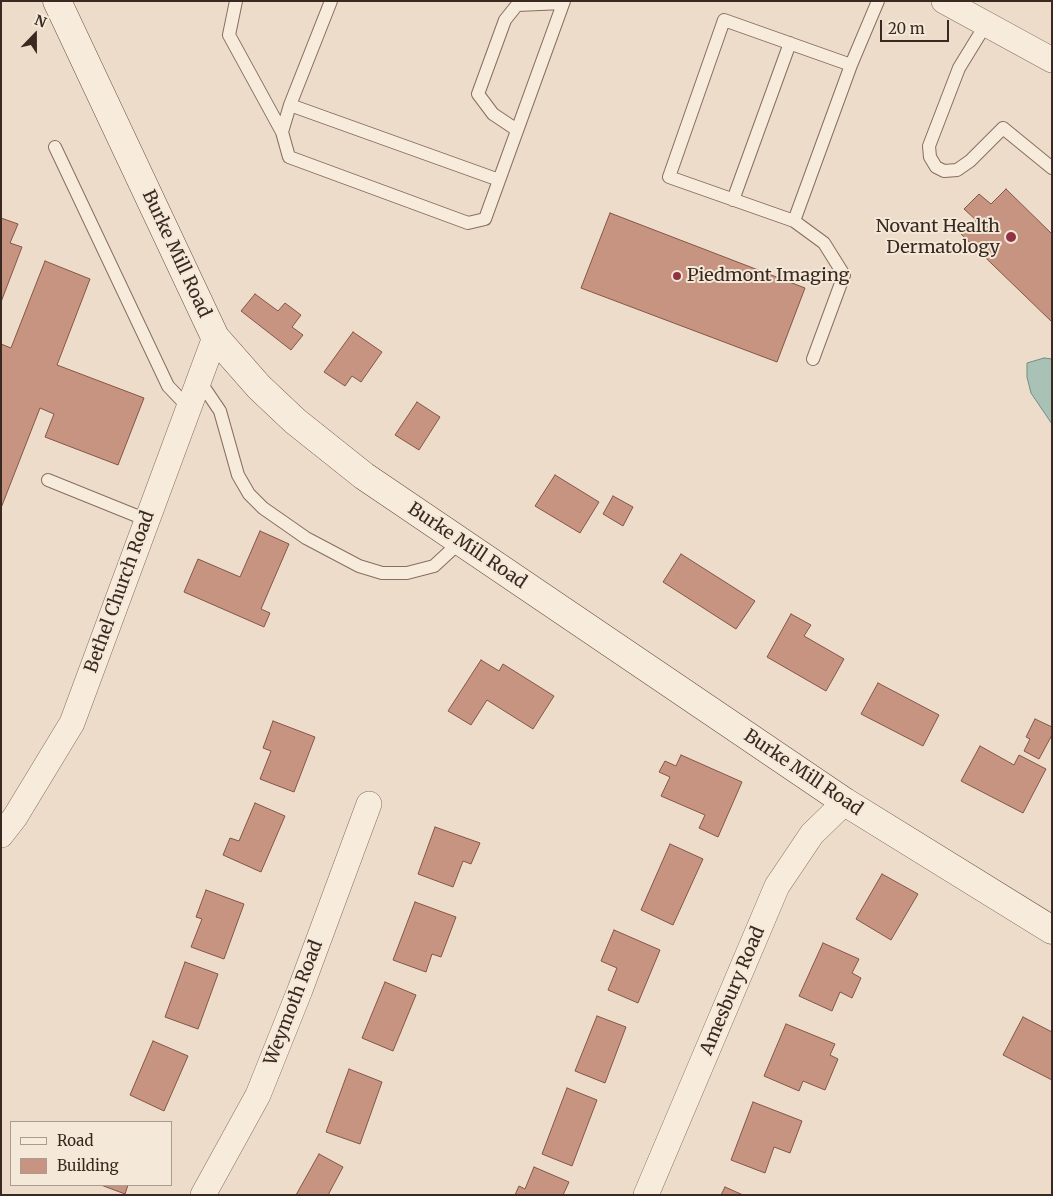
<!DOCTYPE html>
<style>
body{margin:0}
#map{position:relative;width:1053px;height:1196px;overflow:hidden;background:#ecdcc9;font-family:Merriweather,serif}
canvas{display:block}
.frame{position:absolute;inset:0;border:2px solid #392921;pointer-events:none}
.legend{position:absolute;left:10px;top:1121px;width:162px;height:65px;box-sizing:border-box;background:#f4e8d8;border:1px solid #a99c8f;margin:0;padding:6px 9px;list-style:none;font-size:15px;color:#392921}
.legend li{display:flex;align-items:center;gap:10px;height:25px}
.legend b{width:25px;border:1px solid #a99c8f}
.north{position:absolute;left:10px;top:10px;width:50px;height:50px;-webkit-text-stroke:4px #f4e8d8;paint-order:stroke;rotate:22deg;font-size:14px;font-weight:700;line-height:20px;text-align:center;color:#392921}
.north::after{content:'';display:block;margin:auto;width:18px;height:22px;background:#392921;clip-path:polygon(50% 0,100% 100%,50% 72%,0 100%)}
.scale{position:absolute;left:880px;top:20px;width:69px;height:22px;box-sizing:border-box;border:2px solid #392921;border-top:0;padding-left:6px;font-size:15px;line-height:18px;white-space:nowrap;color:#392921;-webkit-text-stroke:4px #f4e8d8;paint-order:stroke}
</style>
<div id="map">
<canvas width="1053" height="1196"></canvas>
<div class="frame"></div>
<ul class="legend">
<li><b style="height:6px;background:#f7ebdc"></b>Road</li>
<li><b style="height:14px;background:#c79482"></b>Building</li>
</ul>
<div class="north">N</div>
<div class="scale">20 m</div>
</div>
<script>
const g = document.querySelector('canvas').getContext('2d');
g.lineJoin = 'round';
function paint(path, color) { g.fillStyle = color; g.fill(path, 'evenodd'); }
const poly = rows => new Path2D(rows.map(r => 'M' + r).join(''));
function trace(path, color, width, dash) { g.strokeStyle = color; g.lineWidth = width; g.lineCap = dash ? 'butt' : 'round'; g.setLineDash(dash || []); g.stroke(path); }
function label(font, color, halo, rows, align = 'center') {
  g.font = font + ' Merriweather,serif'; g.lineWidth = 4; g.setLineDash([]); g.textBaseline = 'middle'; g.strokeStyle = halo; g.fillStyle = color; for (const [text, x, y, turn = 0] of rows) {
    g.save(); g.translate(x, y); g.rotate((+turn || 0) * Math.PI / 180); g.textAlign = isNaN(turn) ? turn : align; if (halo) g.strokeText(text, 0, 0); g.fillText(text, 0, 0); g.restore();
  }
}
const water = poly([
 [1044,358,1052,359,1052,424,1031,393,1027,377,1027,363,1044,358]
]);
paint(water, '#aac1b6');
trace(water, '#708f82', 1);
const building = poly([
 [1006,189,1052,234,1052,322,961,234,976,220,964,209,979,194,991,204,1006,189],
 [610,213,805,288,777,362,581,288,610,213],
 [1,218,18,224,10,243,22,247,1,302,1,218],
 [45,261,90,279,57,365,144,398,118,465,45,437,54,414,40,408,1,508,1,344,11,348,45,261],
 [255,294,278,311,285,303,301,315,292,327,303,335,291,350,241,311,255,294],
 [353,332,382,352,361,382,352,376,345,386,324,372,353,332],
 [417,402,440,417,419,450,395,435,417,402],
 [555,475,599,502,580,533,535,506,555,475],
 [613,496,633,507,623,526,603,514,613,496],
 [260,531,289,544,261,609,270,613,264,627,184,592,198,559,240,577,260,531],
 [681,554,755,601,736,629,663,582,681,554],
 [791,614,811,625,804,636,844,659,826,691,767,657,791,614],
 [481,660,499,671,503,664,554,696,533,729,487,700,471,725,448,711,481,660],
 [878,683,939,715,923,746,861,714,878,683],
 [1035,719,1052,727,1052,735,1039,759,1024,751,1030,739,1026,737,1035,719],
 [273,721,315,737,294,792,260,779,271,751,263,748,273,721],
 [980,746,1014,765,1019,755,1046,769,1023,813,961,781,980,746],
 [681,755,742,782,718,837,699,828,705,815,661,796,670,777,659,772,665,761,676,766,681,755],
 [255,803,285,816,261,872,223,855,230,838,239,841,255,803],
 [435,827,480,843,471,864,463,861,453,887,418,874,435,827],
 [670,844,703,859,673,925,641,910,670,844],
 [882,874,918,894,891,940,856,919,882,874],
 [206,890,244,904,224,959,191,947,202,919,196,917,206,890],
 [415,902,456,917,441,957,432,954,426,972,393,960,415,902],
 [614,930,660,950,638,1003,608,990,617,968,601,961,614,930],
 [823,943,859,959,852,973,861,978,852,998,840,992,832,1011,799,996,823,943],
 [185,962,218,974,198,1029,165,1017,185,962],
 [385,982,416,995,393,1051,362,1038,385,982],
 [597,1016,626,1027,605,1083,575,1071,597,1016],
 [1023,1017,1052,1032,1052,1080,1003,1055,1023,1017],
 [786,1024,835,1044,830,1055,838,1059,825,1090,803,1081,799,1091,764,1076,786,1024],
 [153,1041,188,1056,164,1111,130,1095,153,1041],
 [349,1069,382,1082,360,1144,326,1132,349,1069],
 [567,1088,597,1100,572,1166,542,1154,567,1088],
 [753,1102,802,1121,790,1153,774,1147,765,1173,731,1160,753,1102],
 [319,1154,343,1167,328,1195,296,1195,319,1154],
 [534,1167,569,1182,563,1195,515,1195,519,1186,525,1189,534,1167],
 [101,1185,128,1185,125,1194,101,1185],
 [725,1187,743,1195,721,1195,725,1187]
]);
paint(building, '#c79482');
trace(building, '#855546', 1);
const lane = poly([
 [236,1,229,35,282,132,290,105,331,1],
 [986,24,959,68,929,146,930,157,936,167,944,171,957,170,970,161,1003,128,1052,168],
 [290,105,499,180],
 [517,130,493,114,478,94,505,20,517,5,563,3],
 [282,132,289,157,468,223,485,219,564,1],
 [55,147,168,386,189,408],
 [733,200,790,43],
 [794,221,669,177,724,20,851,65],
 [813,359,844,275,824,243,794,221,851,65,878,1],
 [199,380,220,411,238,475,249,494,263,508,306,538,359,566,382,573,407,573,434,566,461,541],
 [48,480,147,520]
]);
const street = poly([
 [944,1,1052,60],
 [1,835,15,817,72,723,215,337],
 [203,1195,258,1095,300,990,369,804],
 [646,1195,777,886,812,834,845,802]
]);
const secondary = poly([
 [57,1,215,337,259,387,295,421,364,476,845,802,1052,930]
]);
trace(lane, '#876e5f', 14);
trace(street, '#876e5f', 26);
trace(secondary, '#694f42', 29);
trace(lane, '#f7ebdc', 12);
trace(street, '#f7ebdc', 25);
trace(secondary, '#f7ebdc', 28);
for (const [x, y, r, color] of [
 [1011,237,6,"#923343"],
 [677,276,5,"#923343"]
]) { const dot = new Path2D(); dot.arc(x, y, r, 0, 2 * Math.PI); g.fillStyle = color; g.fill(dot); trace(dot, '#f4e8d8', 2); }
label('18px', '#392921', '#f4e8d8', [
 ["Novant Health",1000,227],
 ["Dermatology",1000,248],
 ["Piedmont Imaging",687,276,"left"]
], 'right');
label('18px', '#392921', '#f4e8d8', [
 ["Burke Mill Road",176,254,65],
 ["Burke Mill Road",467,546,34],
 ["Bethel Church Road",120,592,-70],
 ["Burke Mill Road",803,773,34],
 ["Amesbury Road",733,991,-67],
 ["Weymoth Road",294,1003,-69]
]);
</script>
